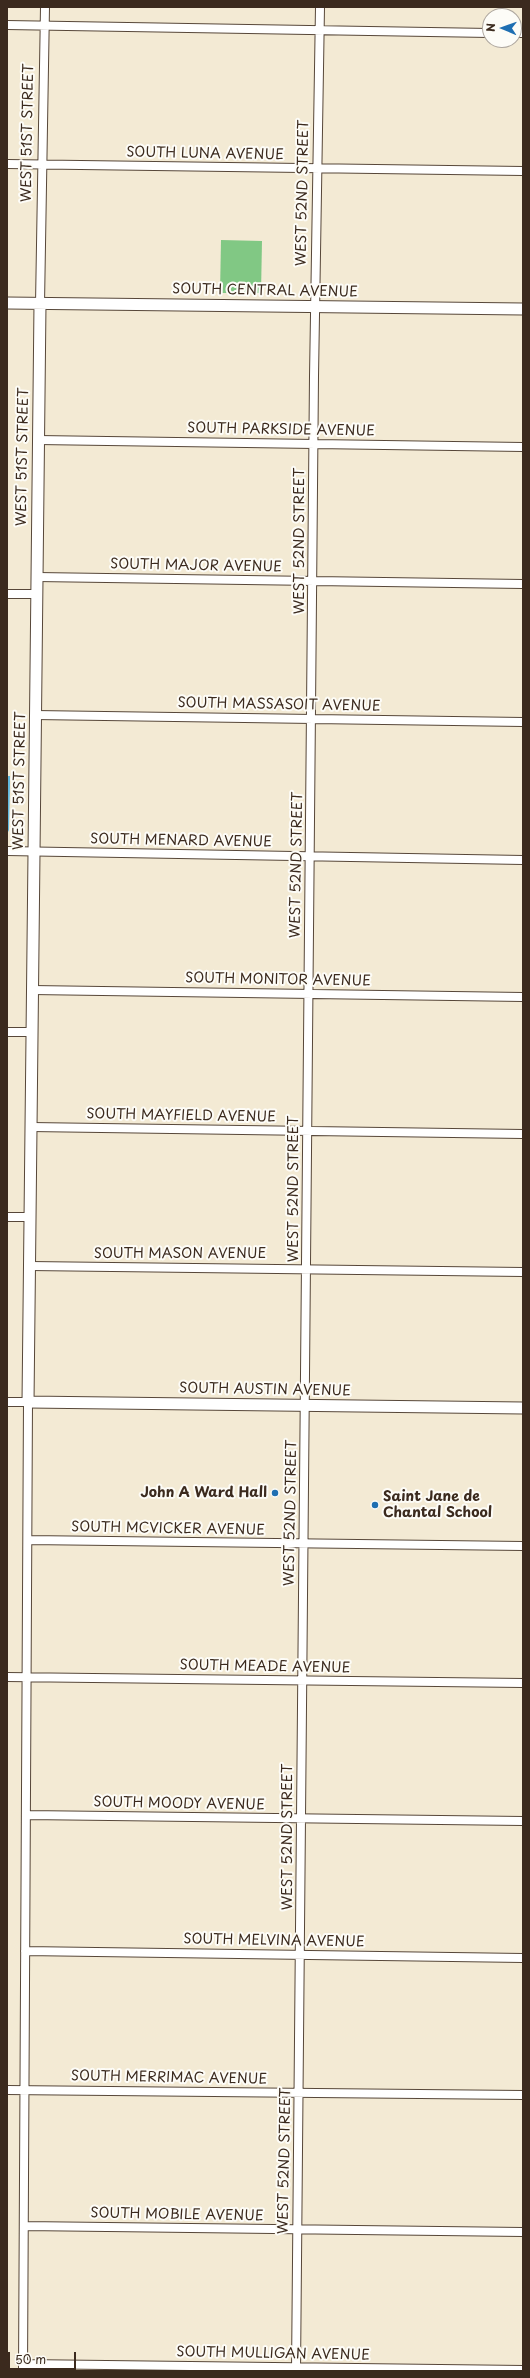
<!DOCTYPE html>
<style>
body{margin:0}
#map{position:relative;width:530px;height:2378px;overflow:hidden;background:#f3ead4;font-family:"Playpen Sans",sans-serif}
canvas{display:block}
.frame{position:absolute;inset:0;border:8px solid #3b2a1e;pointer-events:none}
.north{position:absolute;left:482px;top:8px;width:40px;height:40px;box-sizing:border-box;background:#fdfcf7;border:1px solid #afa8a0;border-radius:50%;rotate:272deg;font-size:11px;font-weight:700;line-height:16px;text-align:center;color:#3b2a1e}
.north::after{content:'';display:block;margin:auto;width:14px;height:18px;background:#1f6fb2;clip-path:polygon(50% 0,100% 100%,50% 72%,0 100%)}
.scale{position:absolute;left:8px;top:2352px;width:68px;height:18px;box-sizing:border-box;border:2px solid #3b2a1e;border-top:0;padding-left:5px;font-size:12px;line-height:14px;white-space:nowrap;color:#3b2a1e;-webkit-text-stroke:3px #fdfcf7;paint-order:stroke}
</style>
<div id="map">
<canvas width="530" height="2378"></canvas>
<div class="frame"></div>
<div class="north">N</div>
<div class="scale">50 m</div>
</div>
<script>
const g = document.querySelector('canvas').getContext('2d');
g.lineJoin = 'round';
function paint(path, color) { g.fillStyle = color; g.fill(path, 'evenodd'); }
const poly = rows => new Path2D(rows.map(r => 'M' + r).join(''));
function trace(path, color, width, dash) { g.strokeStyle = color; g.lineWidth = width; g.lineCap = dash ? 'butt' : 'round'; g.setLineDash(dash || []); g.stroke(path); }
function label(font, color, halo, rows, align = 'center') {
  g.font = font + ' "Playpen Sans",sans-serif'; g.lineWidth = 4; g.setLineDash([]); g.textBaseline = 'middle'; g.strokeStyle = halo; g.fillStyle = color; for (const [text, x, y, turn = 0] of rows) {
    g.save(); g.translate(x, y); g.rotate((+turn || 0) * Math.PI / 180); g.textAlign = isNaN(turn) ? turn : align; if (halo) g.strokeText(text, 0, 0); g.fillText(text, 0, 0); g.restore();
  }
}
paint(poly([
 [221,240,262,241,261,293,220,293]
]), '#81c884');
paint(poly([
 [7,776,10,776,10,784,9,830,7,834]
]), '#61b8de');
const street = poly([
 [7,25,490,33],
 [514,33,523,33],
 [7,164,523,171],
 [40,304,45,7],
 [38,440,523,447],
 [37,577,523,584],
 [7,594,36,594],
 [35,715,523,722],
 [7,851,523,860],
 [32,990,523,997],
 [7,1032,32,1032],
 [31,1127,523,1134],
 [7,1217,30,1217],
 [30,1266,523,1272],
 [7,1402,28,1402,23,2371],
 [28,1540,523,1546],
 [7,1677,523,1683],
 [27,1815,523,1821],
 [25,1951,523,1958],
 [7,2090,523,2095],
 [24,2226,523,2232],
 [23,2364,523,2370],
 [296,2371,314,376,320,7]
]);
const secondary = poly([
 [7,303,523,309],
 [40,304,28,1402,523,1408]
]);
trace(street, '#574739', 10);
trace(secondary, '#574739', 13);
trace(street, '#fff', 8);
trace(secondary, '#fff', 11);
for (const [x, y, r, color] of [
 [275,1493,4,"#1f6fb2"],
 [375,1505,4,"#1f6fb2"]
]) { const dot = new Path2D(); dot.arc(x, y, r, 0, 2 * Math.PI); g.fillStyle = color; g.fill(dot); trace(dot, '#fdfcf7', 1.5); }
label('14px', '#3b2a1e', '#fdfcf7', [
 ["WEST 51ST STREET",28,133,-89],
 ["SOUTH LUNA AVENUE",205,154,1],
 ["WEST 52ND STREET",303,193,-89],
 ["SOUTH CENTRAL AVENUE",265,291,1],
 ["SOUTH PARKSIDE AVENUE",281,430,1],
 ["WEST 51ST STREET",23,457,-89],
 ["WEST 52ND STREET",300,541,-90],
 ["SOUTH MAJOR AVENUE",196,566,1],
 ["SOUTH MASSASOIT AVENUE",279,705,1],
 ["WEST 51ST STREET",20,781,-89],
 ["SOUTH MENARD AVENUE",181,841,1],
 ["WEST 52ND STREET",297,865,-89],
 ["SOUTH MONITOR AVENUE",278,980,1],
 ["SOUTH MAYFIELD AVENUE",181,1116,1],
 ["WEST 52ND STREET",294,1189,-90],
 ["SOUTH MASON AVENUE",180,1254],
 ["SOUTH AUSTIN AVENUE",265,1390,1],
 ["WEST 52ND STREET",291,1513,-89],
 ["SOUTH MCVICKER AVENUE",168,1529,1],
 ["SOUTH MEADE AVENUE",265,1667,1],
 ["SOUTH MOODY AVENUE",179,1804,1],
 ["WEST 52ND STREET",288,1837,-90],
 ["SOUTH MELVINA AVENUE",274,1941,1],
 ["SOUTH MERRIMAC AVENUE",169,2078,1],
 ["WEST 52ND STREET",285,2161,-89],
 ["SOUTH MOBILE AVENUE",177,2215,1],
 ["SOUTH MULLIGAN AVENUE",273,2354,1]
]);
label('bold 14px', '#3b2a1e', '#fdfcf7', [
 ["John A Ward Hall",267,1493],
 ["Saint Jane de",383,1497,"left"],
 ["Chantal School",383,1513,"left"]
], 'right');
</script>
